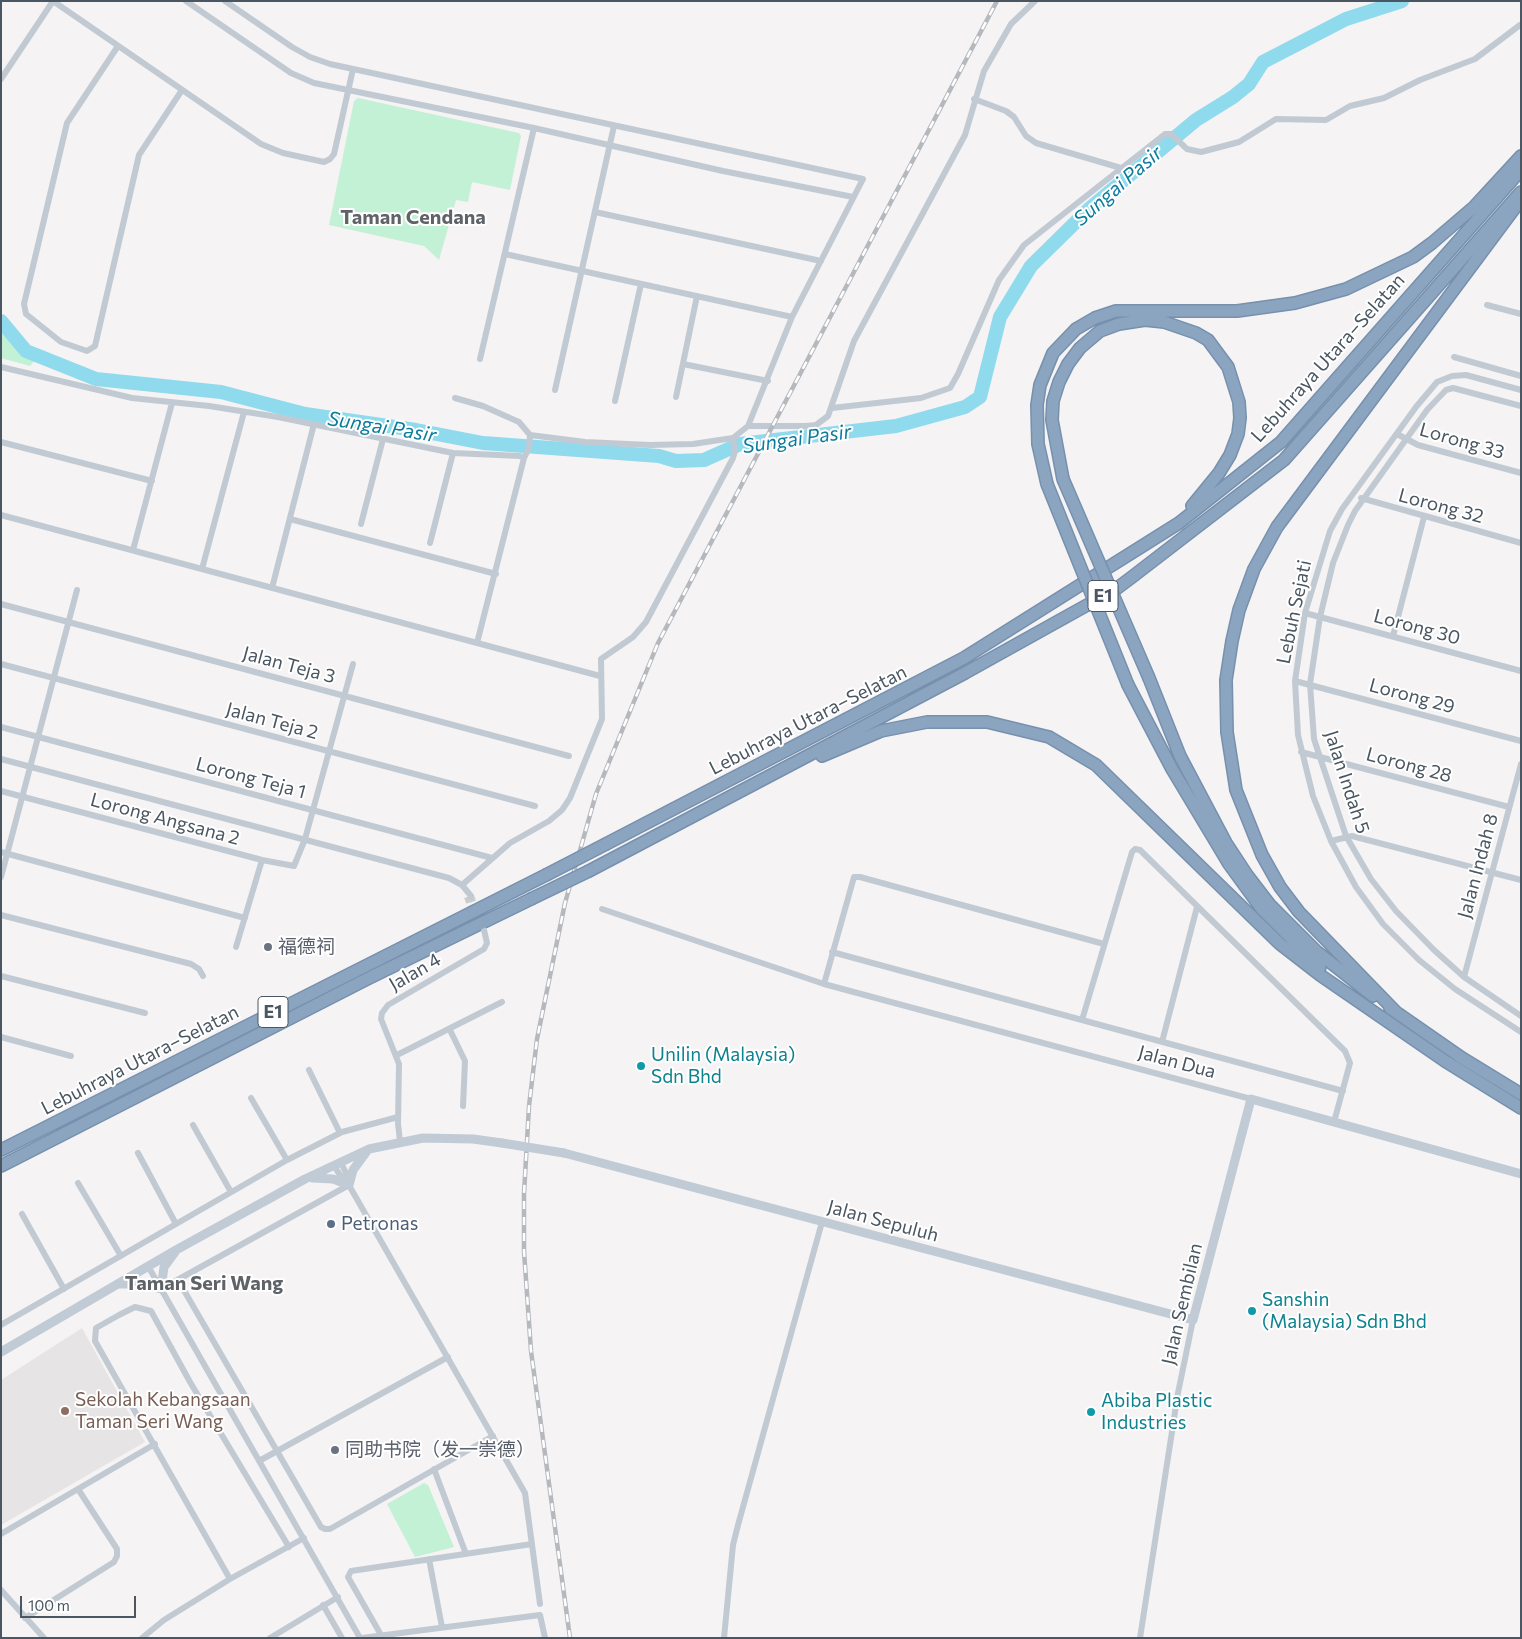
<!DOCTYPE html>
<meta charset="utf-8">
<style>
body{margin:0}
#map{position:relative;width:1522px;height:1639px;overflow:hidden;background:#f5f3f3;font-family:Commissioner,sans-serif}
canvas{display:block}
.frame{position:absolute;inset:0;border:2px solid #4a5661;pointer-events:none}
.scale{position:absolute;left:20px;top:1596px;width:116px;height:22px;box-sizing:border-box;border:2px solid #4a5661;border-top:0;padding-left:6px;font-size:15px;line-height:18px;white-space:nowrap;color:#4a5661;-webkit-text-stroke:4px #fff;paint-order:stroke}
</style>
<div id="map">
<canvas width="1522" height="1639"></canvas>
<div class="frame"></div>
<div class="scale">100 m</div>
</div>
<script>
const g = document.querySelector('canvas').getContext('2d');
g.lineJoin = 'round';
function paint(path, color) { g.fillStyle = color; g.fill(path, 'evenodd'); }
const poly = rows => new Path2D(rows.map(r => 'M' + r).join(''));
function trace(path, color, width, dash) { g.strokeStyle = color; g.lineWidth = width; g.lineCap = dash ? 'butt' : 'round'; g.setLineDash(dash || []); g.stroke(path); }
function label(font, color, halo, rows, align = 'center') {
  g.font = font + ' Commissioner,"Noto Sans SC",sans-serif'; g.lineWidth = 4; g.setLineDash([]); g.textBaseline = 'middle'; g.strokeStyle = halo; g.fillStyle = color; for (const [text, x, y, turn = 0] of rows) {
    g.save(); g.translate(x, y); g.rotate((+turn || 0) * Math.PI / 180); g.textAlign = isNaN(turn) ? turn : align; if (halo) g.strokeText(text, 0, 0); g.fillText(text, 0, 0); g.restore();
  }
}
paint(poly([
 [82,1328,145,1442,1,1525,1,1380]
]), '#e6e4e5');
paint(poly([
 [358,98,519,133,521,136,510,190,472,182,468,202,456,200,439,260,424,246,329,225,354,101],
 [1,327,26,354,37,358,30,366,1,358],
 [424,1483,428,1485,454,1547,415,1557,387,1504]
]), '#c3f1d5');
trace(poly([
 [1,321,26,351,96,379,221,392,305,414,416,430,483,443,659,456,676,461,704,460,740,444,896,426,965,407,980,397,1000,317,1031,266,1089,209,1196,120,1233,97,1249,84,1263,62,1346,19,1402,1]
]), '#90daee', 14);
trace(poly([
 [471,896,482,925],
 [467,897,480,931]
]), '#caccce', 6, [6, 3]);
const highway = poly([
 [1063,479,1052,420,1053,401,1059,382,1068,364,1080,348,1100,331,1119,324,1145,320,1164,322,1196,333,1208,340,1228,367,1239,402,1240,418,1238,434,1230,455,1219,473,1192,506],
 [1047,484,1038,444,1037,405,1040,385,1053,353,1076,329,1095,318,1116,311,1237,311,1295,303,1346,289,1413,257,1432,243,1474,207,1521,156],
 [1149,678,1180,756,1226,843,1247,875,1270,905,1316,951,1373,996],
 [1128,685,1172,769,1229,864,1261,908,1320,967],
 [822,756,881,731,927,722,987,722,1049,737,1096,765,1280,944,1320,975,1445,1061,1521,1108],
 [606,844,964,658,1179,523,1281,442,1521,170],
 [589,871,965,673,1116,589,1132,577,1284,460,1521,192],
 [1390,1008,1462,1058,1521,1094],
 [1396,1012,1299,912,1280,887,1262,855,1236,790,1227,732,1226,680,1232,641,1239,610,1254,569,1277,527,1517,205],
 [1,1150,546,875],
 [1,1166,369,978,531,899]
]);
trace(highway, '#7690ad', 14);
trace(poly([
 [53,1,261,144,283,153,324,162,330,159,334,154,353,69],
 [186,1,291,73,314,83,534,128,723,171,853,197],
 [225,1,292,47,310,57,330,64,863,179,792,317,748,426,733,438,735,451,733,458,646,622,633,637,601,659,602,719,570,798,562,810,549,821,510,843,462,885],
 [118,46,67,123,24,304,26,314,61,342,87,351,95,346,139,155,182,90],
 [1,79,53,1],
 [974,99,1006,111,1014,117,1026,136,1036,143,1121,168],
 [595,212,821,261],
 [505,254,792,317],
 [1487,305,1521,314],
 [1454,357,1521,376],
 [480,359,534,128],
 [683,364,768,381],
 [1,367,132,398,209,406,278,417,453,453,520,456,524,458,477,643],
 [555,390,614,126],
 [1521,390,1466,375,1452,376,1437,382,1416,407,1342,509,1330,531,1305,613,1295,681,1298,735,1313,796,1331,841,1356,887,1383,924,1419,960,1455,989,1521,1032],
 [676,397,697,296],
 [455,398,483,406,519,422,530,435,529,448,524,458],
 [615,401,641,284],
 [1521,406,1453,388,1446,390,1427,410,1355,511,1348,525,1333,563,1320,617,1310,684,1314,739,1346,836,1371,879,1396,911,1434,950,1464,977,1521,1016],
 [832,408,921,398,950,388,958,374,999,280,1024,245,1165,134,1171,134,1187,149,1201,152,1239,142,1276,119,1326,120,1350,106,1384,98,1420,80,1475,59,1520,25],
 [748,426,806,426,816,425,828,416,854,341,965,135,984,71,1011,24,1035,1],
 [1397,434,1418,445,1521,473],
 [530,435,585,442,650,445,693,444,733,438],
 [1,442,152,481],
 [1361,498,1521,543],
 [1,515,600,676],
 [290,519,496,574],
 [361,524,383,439],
 [430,543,453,453],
 [133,550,172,403],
 [202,569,244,412],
 [272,588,314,424],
 [1,604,569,756],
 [1305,613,1521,671],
 [1393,636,1424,517],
 [1,664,535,806],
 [1295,681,1521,741],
 [1,727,492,858],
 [1301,752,1509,807],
 [1,759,449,878,462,885,471,896],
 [1,791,262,860,294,866,305,839,353,664],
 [1331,841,1352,836,1521,880],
 [1,852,245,918],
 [1,877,77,590],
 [602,909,824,984,1251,1099],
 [1,915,191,964,199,969,203,976],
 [236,947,262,860],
 [832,952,1343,1091],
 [1,976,145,1013],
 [1464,977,1521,764],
 [824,984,854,877,860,877,1104,944],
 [1082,1020,1132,852,1135,849,1140,850,1345,1051,1350,1063,1334,1122],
 [450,1030,465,1061,463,1106],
 [1,1037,71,1056],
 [1162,1042,1197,907],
 [397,1055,502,1002],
 [309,1070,340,1133],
 [251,1098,287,1160],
 [193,1125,231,1192],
 [400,1141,398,1124,399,1064,381,1019,382,1013,388,1005,484,949,487,943,484,930],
 [138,1153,176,1224],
 [341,1163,346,1173,346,1180],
 [334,1166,340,1175,346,1180,525,1493,540,1604],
 [78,1183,121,1256],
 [22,1214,64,1289],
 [148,1266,360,1638],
 [178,1280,321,1527,325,1529,330,1529,493,1436],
 [161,1289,349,1185],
 [1,1325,287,1160,342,1132,398,1117],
 [259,1461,448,1357],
 [434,1469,466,1554],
 [1,1534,155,1444],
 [429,1559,442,1627],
 [230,1579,95,1341,96,1328,119,1315,135,1307,151,1311,190,1382,289,1547],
 [1,1590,44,1638],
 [323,1605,342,1638],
 [25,1618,114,1562,117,1556,117,1549,78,1489],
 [381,1635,348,1577,351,1571,532,1544],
 [142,1638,164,1620,230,1579,304,1538],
 [270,1638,338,1597],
 [362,1638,540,1615,545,1638],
 [724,1638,733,1545,738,1525,822,1222],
 [1140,1638,1178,1393,1193,1320]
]), '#c1cad2', 6);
trace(poly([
 [564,1153,1193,1320,1251,1099,1521,1174],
 [312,1178,333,1179,349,1185,353,1170,367,1151],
 [121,1284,143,1284,161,1289,164,1267,175,1252],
 [1,1352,176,1250,305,1179,369,1149,423,1138,473,1139,502,1143]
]), '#c1cbd6', 9);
trace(highway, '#8ba5c1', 11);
const rail = poly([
 [570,1638,531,1351,524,1251,524,1194,529,1106,537,1039,565,903,596,794,658,643,997,1]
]);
trace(rail, '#b5b8bd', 4.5);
trace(rail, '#fff', 2.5, [8]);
const highwayBridge = poly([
 [1063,479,1149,678],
 [1047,484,1128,685],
 [546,875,606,844],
 [531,899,589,871]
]);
trace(highwayBridge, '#7690ad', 14, []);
trace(poly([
 [502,1143,564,1153]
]), '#c1cbd6', 9);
trace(highwayBridge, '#8ba5c1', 11);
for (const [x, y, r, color] of [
 [268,947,5,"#6b7280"],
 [641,1066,5,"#0f9aa8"],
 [331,1224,5,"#5c6f8a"],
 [1252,1311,5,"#0f9aa8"],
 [65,1411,5,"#8d6e63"],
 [1091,1412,5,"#0f9aa8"],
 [335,1450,5,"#6b7280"]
]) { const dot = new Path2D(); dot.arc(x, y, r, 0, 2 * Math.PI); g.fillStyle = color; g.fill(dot); trace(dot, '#fff', 2); }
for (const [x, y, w] of [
 [1103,596,30],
 [273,1012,30]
]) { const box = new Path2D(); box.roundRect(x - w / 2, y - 15.5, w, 31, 4); g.fillStyle = '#fff'; g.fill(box); trace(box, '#4a5661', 1); }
label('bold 18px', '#4a5661', null, [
 ["E1",1103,596],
 ["E1",273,1012]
]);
label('19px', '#4a5661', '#fff', [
 ["Lebuhraya Utara–Selatan",1328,358,-48],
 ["Lorong 33",1462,441,16],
 ["Lorong 32",1441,506,15],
 ["Lebuh Sejati",1294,612,-78],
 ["Lorong 30",1417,627,15],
 ["Jalan Teja 3",289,665,15],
 ["Lorong 29",1412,696,15],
 ["Lebuhraya Utara–Selatan",808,720,-27],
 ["Jalan Teja 2",272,721,15],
 ["Lorong 28",1409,765,15],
 ["Lorong Teja 1",251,778,15],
 ["Jalan Indah 5",1347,782,72],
 ["Lorong Angsana 2",165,819,15],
 ["Jalan Indah 8",1478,866,-75],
 ["Jalan 4",415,972,-30],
 ["Lebuhraya Utara–Selatan",140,1060,-27],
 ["Jalan Dua",1177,1062,15],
 ["Jalan Sepuluh",883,1221,15],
 ["Jalan Sembilan",1182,1304,-77]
]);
label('19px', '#5b616d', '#fff', [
 ["福德祠",278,947],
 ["同助书院（发一崇德）",345,1450]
], 'left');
label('19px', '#0d838f', '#fff', [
 ["Unilin (Malaysia)",651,1055],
 ["Sdn Bhd",651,1077],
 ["Sanshin",1262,1300],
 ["(Malaysia) Sdn Bhd",1262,1322],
 ["Abiba Plastic",1101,1401],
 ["Industries",1101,1423]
], 'left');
label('19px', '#4e5e75', '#fff', [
 ["Petronas",341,1224]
], 'left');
label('19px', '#785e54', '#fff', [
 ["Sekolah Kebangsaan",75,1400],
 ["Taman Seri Wang",75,1422]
], 'left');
label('italic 20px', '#0c7c9b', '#fff', [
 ["Sungai Pasir",1118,186,-41],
 ["Sungai Pasir",382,427,9],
 ["Sungai Pasir",797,439,-8]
]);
label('bold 20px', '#5f6368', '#fff', [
 ["Taman Cendana",413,217],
 ["Taman Seri Wang",204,1283]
]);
</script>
